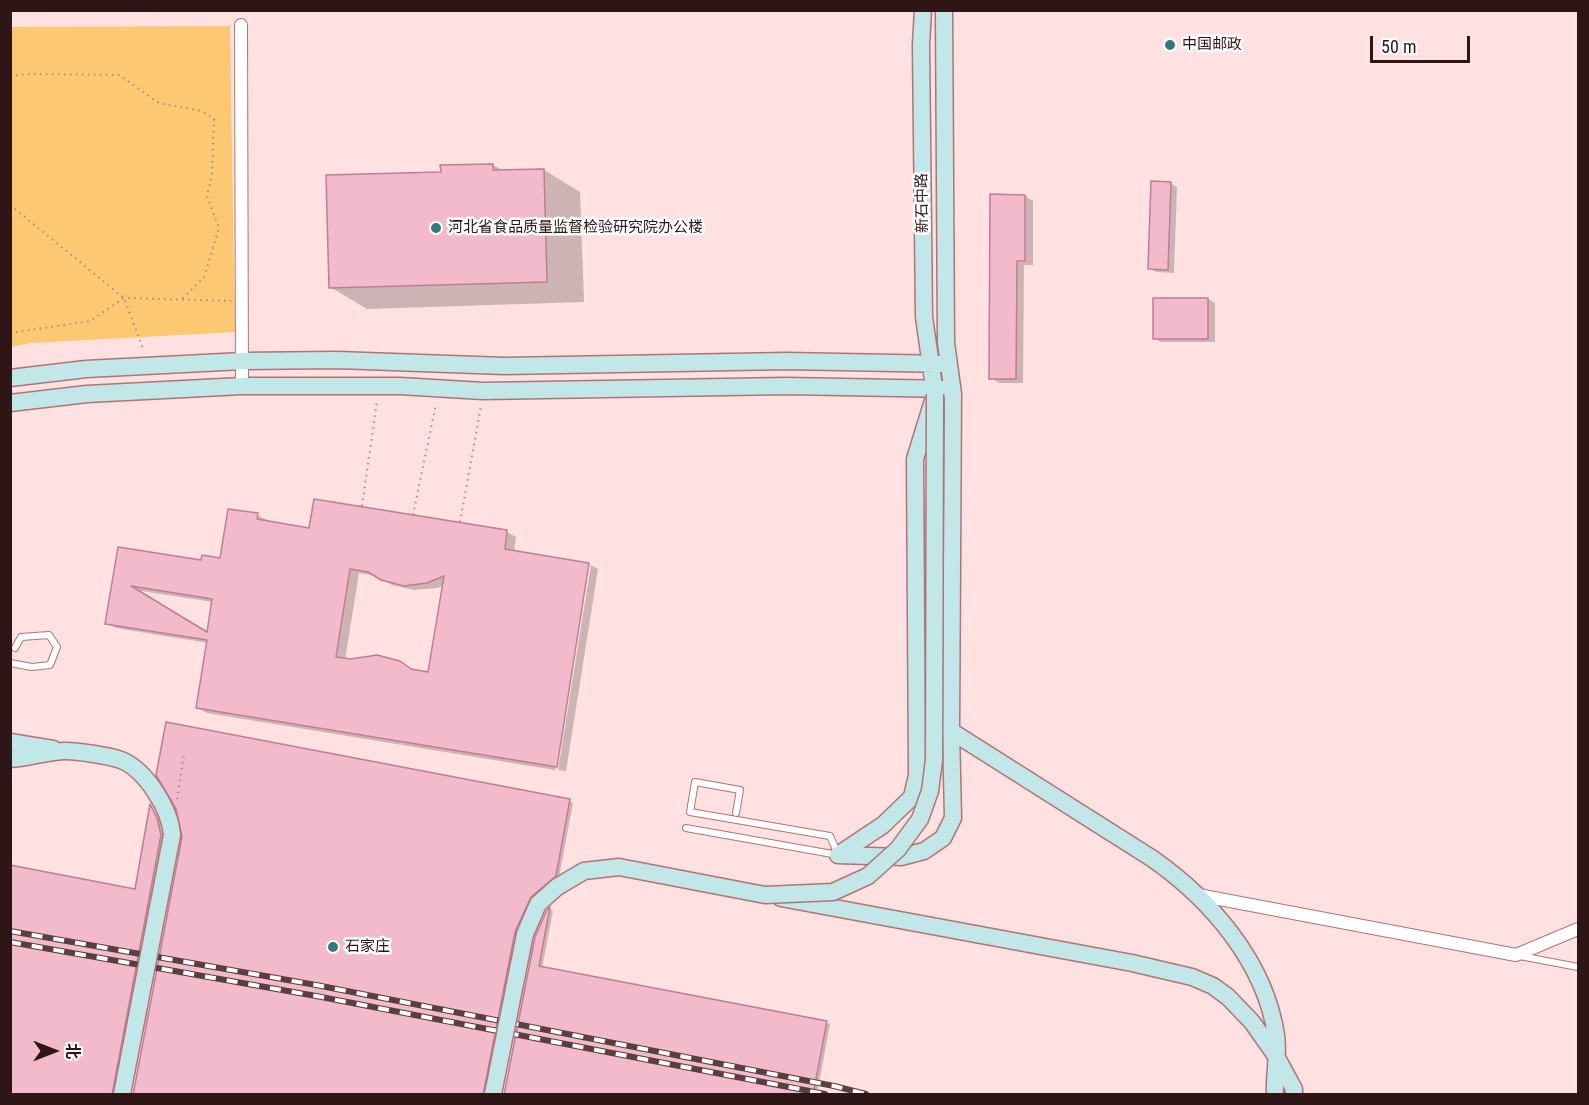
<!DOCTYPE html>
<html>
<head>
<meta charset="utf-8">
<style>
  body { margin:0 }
  #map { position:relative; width:1589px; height:1105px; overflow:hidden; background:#fee1e0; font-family:"Roboto Condensed","Noto Sans SC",sans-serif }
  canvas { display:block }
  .frame { position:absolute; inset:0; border:12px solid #2e1516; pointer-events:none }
  .north { position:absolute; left:24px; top:1021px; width:60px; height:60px; -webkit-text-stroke:4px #fff; paint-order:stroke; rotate:90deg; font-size:16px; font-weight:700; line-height:24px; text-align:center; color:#2e1516 }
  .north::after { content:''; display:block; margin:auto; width:21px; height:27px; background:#2e1516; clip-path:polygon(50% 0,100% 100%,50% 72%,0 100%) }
  .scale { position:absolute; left:1370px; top:36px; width:100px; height:27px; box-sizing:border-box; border:3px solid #2e1516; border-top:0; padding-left:8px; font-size:18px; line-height:21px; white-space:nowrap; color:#2e1516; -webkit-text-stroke:4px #fff; paint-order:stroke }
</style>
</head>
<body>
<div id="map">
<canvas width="1589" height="1105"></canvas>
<div class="frame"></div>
<div class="north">北</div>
<div class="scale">50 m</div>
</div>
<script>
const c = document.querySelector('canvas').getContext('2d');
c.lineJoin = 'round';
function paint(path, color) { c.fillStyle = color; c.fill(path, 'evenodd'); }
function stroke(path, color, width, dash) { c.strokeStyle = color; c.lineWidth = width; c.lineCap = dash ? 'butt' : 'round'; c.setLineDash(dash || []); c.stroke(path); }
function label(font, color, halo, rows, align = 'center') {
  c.font = font + ' "Roboto Condensed","Noto Sans SC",sans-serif'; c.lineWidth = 5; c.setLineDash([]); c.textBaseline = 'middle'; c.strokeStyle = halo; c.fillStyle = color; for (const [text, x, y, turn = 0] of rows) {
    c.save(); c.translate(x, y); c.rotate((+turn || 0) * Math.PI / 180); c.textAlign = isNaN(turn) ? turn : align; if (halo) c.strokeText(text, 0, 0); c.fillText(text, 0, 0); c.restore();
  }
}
paint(new Path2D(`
  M230 26 235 332 31 343 11 347V27Z`), '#fcc871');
paint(new Path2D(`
  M493 165 504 171 544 170 580 192 584 302 367 309 330 287Z
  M1170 183 1177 187 1174 273 1157 272 1150 269Z
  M1025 196 1033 201V265H1024L1023 383H999L991 378Z
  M1208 299 1215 303V342H1161L1155 338 1154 300Z
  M315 501 507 532 516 537 514 552 589 564 598 569 566 771 558 770 591 565H588L555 770 207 713 198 708 208 643 116 628 107 623 119 549 202 562 221 560 257 515 267 520 266 522 311 529ZM359 573 378 576 392 585 414 590 437 588 444 585 430 673 345 660ZM135 590 213 602 208 635Z
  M569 801 573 803 559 877 534 898 486 1094H134Z
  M152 807 160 821 164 838 115 1094H10L136 890Z
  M550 909 553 911 542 968 830 1024 817 1094H505L548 911Z`), '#0003');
const building = new Path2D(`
  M493 164V170L544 169 547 282 329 288 326 175 441 172 440 165Z
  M1151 181 1171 182 1168 270 1148 269Z
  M990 194 1025 195V261H1017L1016 379H989Z
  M1153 298H1208V339H1153Z
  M314 499 507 530 505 549 589 563 557 767 196 708 207 640 105 624 118 547 201 560 202 555 220 558 228 509 258 513 257 519 309 528ZM350 569 368 572 381 580 404 586 427 583 444 576 428 672 411 669 400 661 377 655 351 659 336 657ZM131 586 212 599 207 632Z
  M166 722 570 799 556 876 531 897 515 932 483 1095H133L182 837 176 809 156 775Z
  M150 804 157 818 161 835 112 1095H10V865L135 889Z
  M550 907 539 966 827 1021 813 1095H504L535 937 547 910Z`);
paint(building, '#f2bacb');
stroke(building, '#bc7e92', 1.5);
const lane = new Path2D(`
  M10 663 32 667 50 665 57 647 49 635 21 637 15 648
  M736 813 740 790 695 782 690 812 830 836 838 854
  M686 828 838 855
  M1520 956 1578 967`);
const street = new Path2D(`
  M241 25 242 386
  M1198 895 1516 955 1578 929`);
const secondary = new Path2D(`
  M10 378 86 369 243 361 337 360 505 366 787 361 949 364
  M10 403 87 394 242 386H400L483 391 787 386 952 389
  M943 726 1153 859C1211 900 1265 962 1276 1035 1279 1054 1274 1075 1275 1094
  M10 742 53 749
  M10 759C29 758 48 751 66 751 77 751 111 756 121 760 146 770 170 809 172 835
  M838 855 901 857 924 851 943 838 953 818 951 730 953 394 946 343 944 10
  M838 855 883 825 912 797 917 775 915 459 935 394 924 317 921 45 923 10
  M781 898 1132 963 1192 977 1213 986 1228 997 1252 1022 1276 1056 1294 1089V1094`);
stroke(lane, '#b37374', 8);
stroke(street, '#b37374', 14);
stroke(secondary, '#b37374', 19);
stroke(new Path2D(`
  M10 76 31 74 119 75 159 103 202 111 214 119 212 174 207 196 219 228 204 277 182 299
  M10 205 124 298 144 351
  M10 333 90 321 124 298 231 301
  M362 506 377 401
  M413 515 436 404
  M460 522 481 406
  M177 799 184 754`), '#a78c8c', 2, [1.5, 4.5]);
stroke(lane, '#fff', 6);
stroke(street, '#fff', 12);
stroke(secondary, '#c2e7e8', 16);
const rail = new Path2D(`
  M10 931 316 985 834 1086 866 1094
  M10 942 316 996 825 1094`);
stroke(rail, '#593f40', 6);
stroke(rail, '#fff', 4, [11]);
const secondaryBridge = new Path2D(`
  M122 1094 172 835
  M493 1094 525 934 538 904 557 887 584 871 619 867 765 895 833 892 868 876 898 849 920 819 930 791 934 760 935 394`);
stroke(secondaryBridge, '#b37374', 19, []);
stroke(secondaryBridge, '#c2e7e8', 16);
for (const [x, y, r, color] of [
  [1170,45,6,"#317b7e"],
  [436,228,6,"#317b7e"],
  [333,947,6,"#317b7e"]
]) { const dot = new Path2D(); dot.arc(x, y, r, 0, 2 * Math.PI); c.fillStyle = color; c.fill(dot); stroke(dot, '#fff', 2); }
label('15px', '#2e1516', '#fff', [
  ["中国邮政",1182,45],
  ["河北省食品质量监督检验研究院办公楼",448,228],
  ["石家庄",345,947]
], 'left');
label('15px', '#2e1516', '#fff', [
  ["新石中路",923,203,-91]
]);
</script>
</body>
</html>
